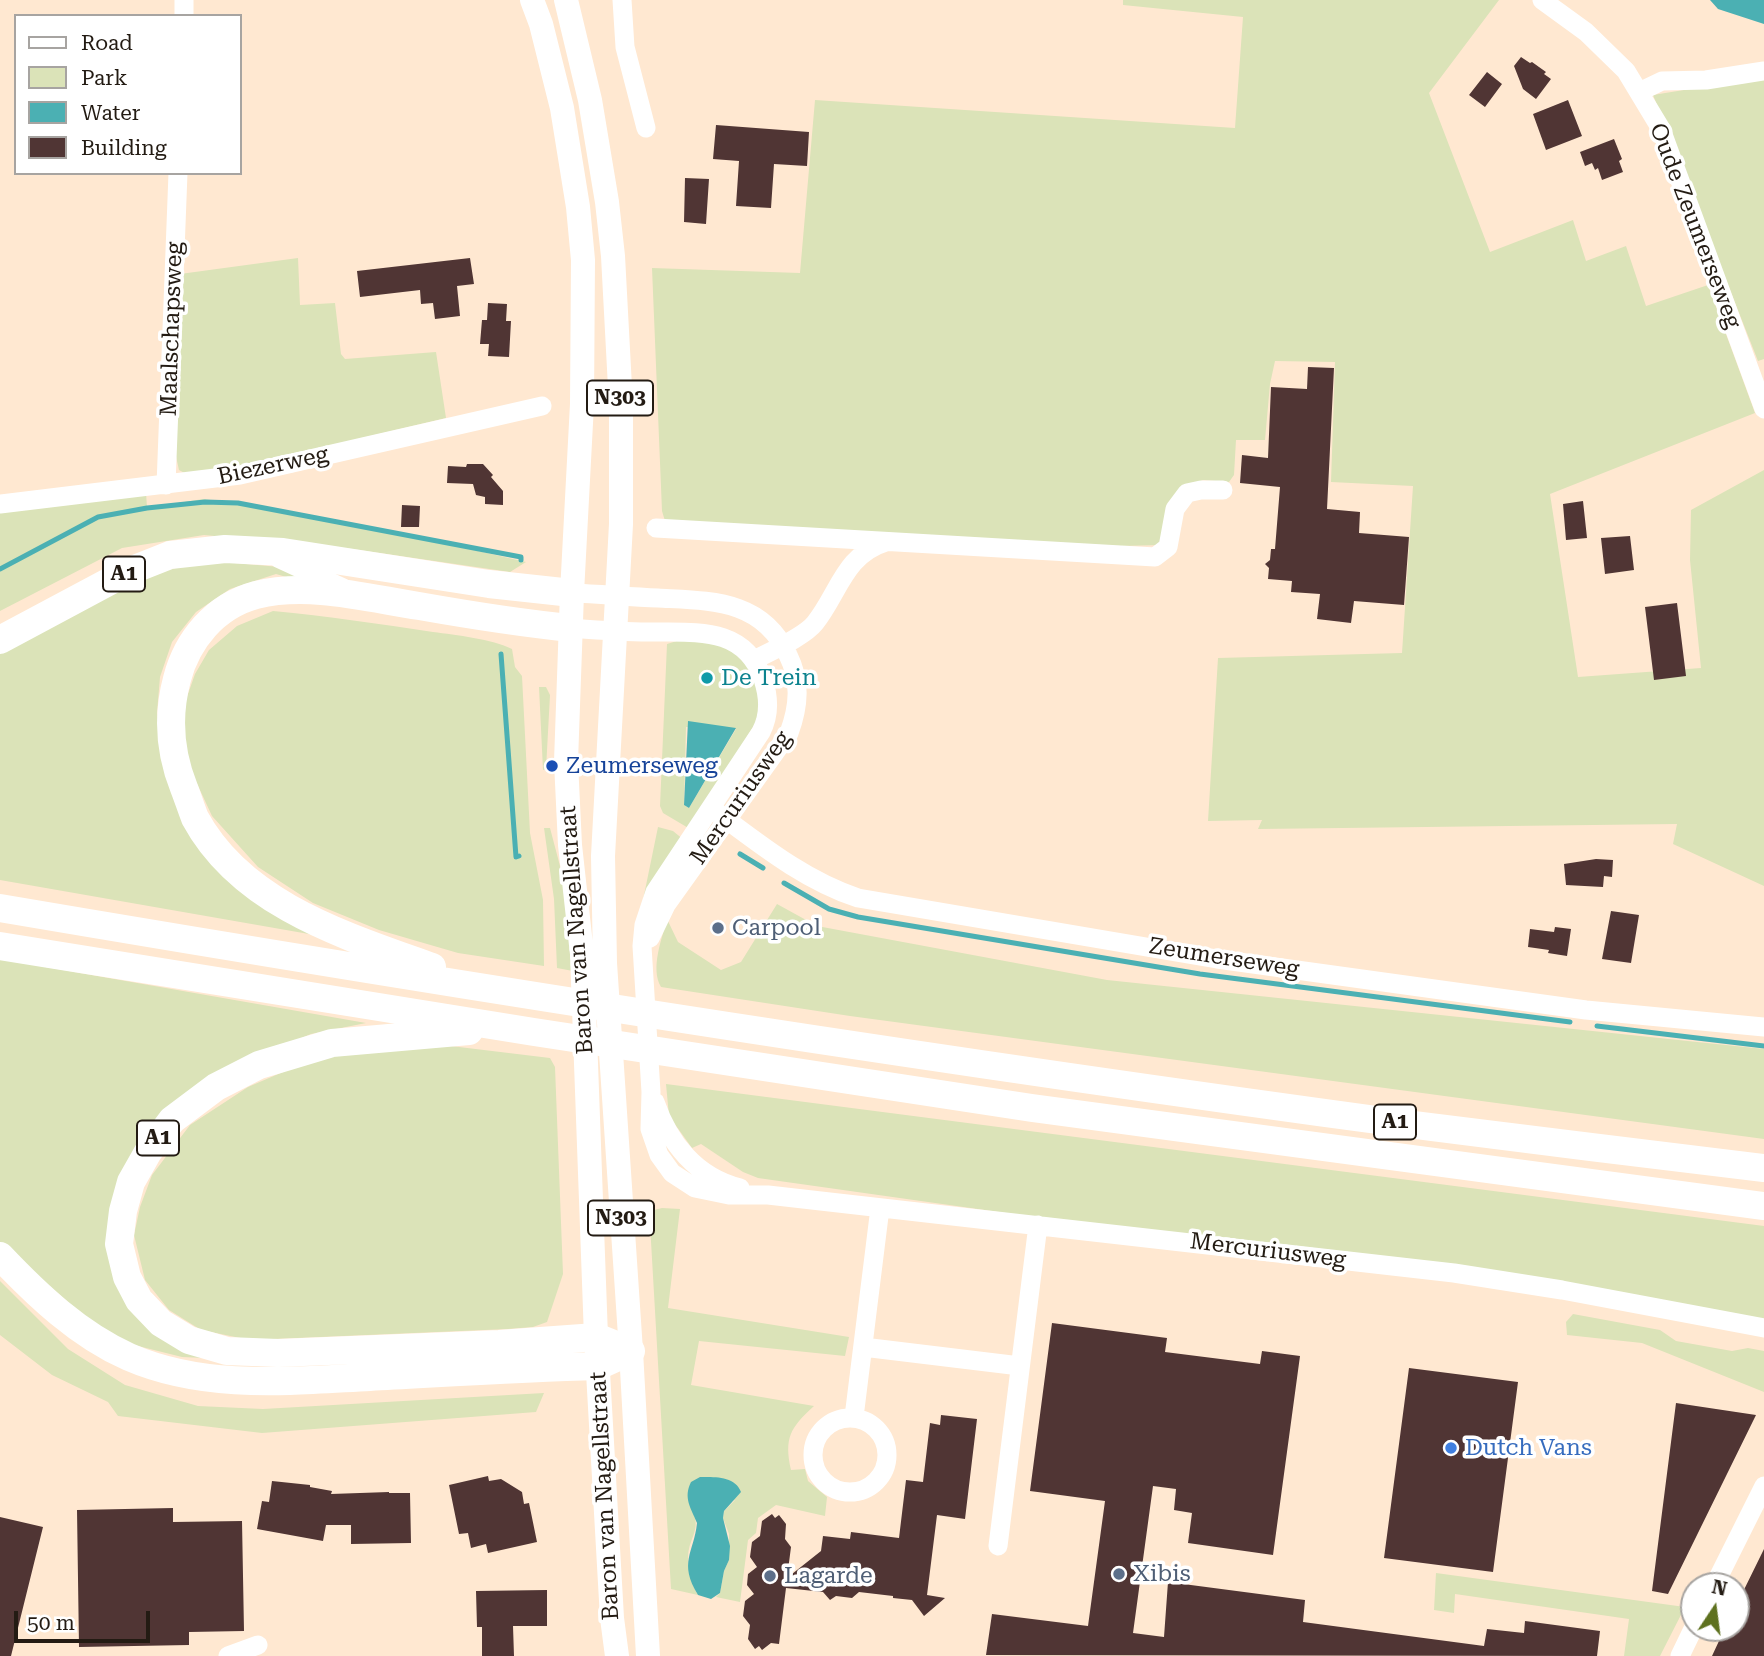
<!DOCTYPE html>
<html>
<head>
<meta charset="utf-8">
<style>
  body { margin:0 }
  #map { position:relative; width:1764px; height:1656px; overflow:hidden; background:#ffe8d1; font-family:"Roboto Serif",serif }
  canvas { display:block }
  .legend { position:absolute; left:14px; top:14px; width:228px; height:161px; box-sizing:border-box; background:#fff; border:2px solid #a7a4a1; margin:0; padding:9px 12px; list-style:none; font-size:21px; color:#231b13 }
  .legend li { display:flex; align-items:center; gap:14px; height:35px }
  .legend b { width:35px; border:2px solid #a7a4a1 }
  .north { position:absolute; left:1680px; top:1572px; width:70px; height:70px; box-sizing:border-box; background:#fff; border:2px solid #a7a4a1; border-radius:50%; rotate:13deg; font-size:19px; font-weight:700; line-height:28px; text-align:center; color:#231b13 }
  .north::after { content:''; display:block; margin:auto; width:24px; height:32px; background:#5e711f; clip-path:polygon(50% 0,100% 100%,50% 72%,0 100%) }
  .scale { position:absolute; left:14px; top:1611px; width:136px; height:32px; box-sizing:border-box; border:4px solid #231b13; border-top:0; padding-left:9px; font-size:21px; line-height:24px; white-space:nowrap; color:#231b13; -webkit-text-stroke:5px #fff; paint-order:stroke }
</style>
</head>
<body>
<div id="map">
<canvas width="1764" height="1656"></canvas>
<ul class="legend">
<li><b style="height:9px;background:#fff"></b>Road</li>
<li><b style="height:19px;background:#dbe3b8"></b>Park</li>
<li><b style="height:19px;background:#4bb0b3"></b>Water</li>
<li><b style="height:19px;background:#503534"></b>Building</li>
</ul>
<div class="north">N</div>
<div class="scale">50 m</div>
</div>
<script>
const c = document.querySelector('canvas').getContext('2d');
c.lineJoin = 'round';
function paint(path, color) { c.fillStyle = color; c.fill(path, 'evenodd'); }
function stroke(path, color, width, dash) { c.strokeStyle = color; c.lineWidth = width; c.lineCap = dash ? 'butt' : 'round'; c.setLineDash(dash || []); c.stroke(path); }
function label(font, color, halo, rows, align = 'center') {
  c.font = font + ' "Roboto Serif",serif'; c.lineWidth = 7; c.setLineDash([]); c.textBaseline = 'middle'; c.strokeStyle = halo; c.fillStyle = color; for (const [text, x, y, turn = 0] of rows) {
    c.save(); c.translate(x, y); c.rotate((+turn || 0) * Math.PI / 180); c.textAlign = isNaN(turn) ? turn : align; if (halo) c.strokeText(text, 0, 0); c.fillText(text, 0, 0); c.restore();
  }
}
paint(new Path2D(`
  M1123 0H1499L1429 93 1490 252 1573 220 1586 261 1626 246 1646 306 1708 285 1755 413 1550 494 1578 677 1701 668 1690 560 1691 510 1764 470V886L1673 844 1677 824 1258 829 1262 820 1208 821 1218 658 1402 653 1413 486 1331 482 1335 362 1275 361 1270 384 1265 440H1236L1234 475 1229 482 1203 480 1177 491 1161 545 1120 546 665 521 662 511 652 268 800 273 815 100 1235 128 1243 17 1123 5Z
  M1764 77V359L1758 361 1653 95Z
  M298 258 300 305 335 303 341 354 345 359 436 352 446 418 249 465 190 476 179 470 175 452 180 274Z
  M146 492 147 508 203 499 264 507 387 530 526 562 510 572 352 549 204 535 122 548 0 611V509Z
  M212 561 280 567 308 577 293 579 276 574 230 589 196 612 172 642 160 677 157 713 163 765 181 812 326 937 0 880V646L146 574Z
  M273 611C327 616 380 624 433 632 456 635 492 639 512 649L515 667 522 676 530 833 543 900 544 966 458 953 379 930 313 903 258 867 212 816 187 762 182 711 195 674 209 650 237 626Z
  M690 637 733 649 756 677 761 714 690 829 663 813 660 806 667 644ZM686 727 736 729 689 808 684 805Z
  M539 687H546L550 695 546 769 543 770Z
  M658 827 673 831 684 840 643 900Z
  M544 828H550L570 904 573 971 557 968 554 899Z
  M777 904 817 926 1107 980 1764 1049V1139L850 1016 661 987C650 968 662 939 667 919L678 942 721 970 741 962Z
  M0 959 366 1023 311 1034 228 1069 168 1109 110 1243 205 1358 182 1357 134 1345 98 1328 0 1243Z
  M426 1043 550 1058 555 1067 563 1274 547 1322 533 1327 508 1329 250 1340 201 1330 169 1310 145 1280 134 1235 140 1207 152 1175 190 1125 248 1087 318 1057Z
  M666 1084 1764 1226V1320L758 1178 743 1172 701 1144 692 1148 669 1116Z
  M662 1208 680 1209 668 1308 849 1337 845 1356 699 1341 691 1385 814 1406C790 1428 784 1438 791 1470L805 1469 808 1481 827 1497 825 1516 776 1505 758 1518 756 1533 748 1540 740 1602 716 1597 720 1593 724 1571 729 1560V1534L723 1518 724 1511 735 1500 694 1515C699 1528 692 1536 689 1549 686 1561 691 1584 698 1595L671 1589 650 1224V1215L654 1210Z
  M0 1281 68 1349 125 1385 198 1406 263 1409 544 1393 536 1412 262 1433 118 1416 108 1402 52 1375 0 1335Z
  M1573 1314 1660 1330 1676 1341 1732 1351 1748 1348 1764 1351V1392L1642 1343 1567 1335 1566 1322Z
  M1436 1573 1685 1607 1660 1656H1624L1629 1619 1455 1594 1454 1613 1434 1610Z`), '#dbe3b8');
paint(new Path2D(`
  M1710 0H1764V24L1718 9Z
  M688 721 736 728 689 808 684 805Z
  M700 1477C715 1477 735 1476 741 1492L724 1511 723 1518 730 1546 729 1560 724 1571 720 1593 711 1599 698 1595C678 1562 694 1553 697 1523 691 1508 683 1498 691 1482Z`), '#4bb0b3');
stroke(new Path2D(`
  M0 569 98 517 147 508 205 502 238 503 521 557V560
  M501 654 516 857 519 856
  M740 854 763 868
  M784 883 829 909 858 917 1200 974 1570 1022
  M1597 1026 1764 1046`), '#4bb0b3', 5);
paint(new Path2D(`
  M1521 57 1530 63 1532 62 1546 72 1544 74 1551 79 1536 99 1523 89 1514 66Z
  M1487 72 1502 84 1485 107 1469 95Z
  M1568 100 1582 136 1546 150 1533 114Z
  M716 125 809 132 807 166 774 164 771 208 736 206 739 161 713 159Z
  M1614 139 1622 159 1619 161 1623 172 1602 180 1598 168 1595 170 1592 163 1585 166 1580 152Z
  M685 178 709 179 706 224 684 222Z
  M470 258 474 284 457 286 460 316 435 319 433 303 421 304 420 290 360 297 357 271Z
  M488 303 507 304 506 321H511L509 357 488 356 489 344H480L482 320H487Z
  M1308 367 1334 368 1327 509 1360 512 1359 533 1409 537 1404 605 1354 601 1351 623 1317 619 1320 594 1291 592 1292 581 1268 579 1269 568 1265 564 1270 560 1271 549H1275L1280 487 1240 483 1242 455 1268 458 1271 387 1307 389Z
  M467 464H483L493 475 491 477 503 491V505L485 504V497L476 495 473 484 447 483 448 466 466 467Z
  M1583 501 1587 538 1566 540 1563 504Z
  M402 505 420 506 419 527H401Z
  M1630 536 1634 570 1605 574 1601 538Z
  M1677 603 1686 676 1654 680 1645 607Z
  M1596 859 1613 860 1612 877 1604 876 1603 887 1566 885 1564 864Z
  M1611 911 1639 915 1631 963 1602 959Z
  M1555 927 1571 929 1567 956 1548 953 1549 950 1528 947 1530 929 1554 932Z
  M1052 1323 1167 1338 1165 1352 1260 1364 1262 1351 1300 1356 1273 1555 1188 1543 1192 1513 1174 1510 1176 1489 1153 1486 1133 1633 1164 1637 1168 1582 1305 1600 1303 1622 1484 1646 1487 1629 1524 1633 1525 1621 1600 1631 1597 1656 986 1655 992 1614 1088 1626 1105 1501 1030 1491Z
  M1409 1368 1518 1382 1493 1572 1384 1558Z
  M1676 1403 1756 1415 1668 1594 1652 1591Z
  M941 1415 977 1419 965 1519 937 1515 927 1595 945 1598 924 1616 912 1600 893 1598V1596L859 1592 852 1598 836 1596 830 1600 823 1592 786 1588 779 1644 771 1643 762 1650 759 1646 755 1649 748 1639 750 1625 743 1616 745 1601 754 1594 747 1585 748 1574 757 1567 750 1557 752 1542 760 1536 762 1521 772 1514 775 1518 779 1515 786 1524 785 1539 791 1547 787 1578 821 1551 823 1536 850 1539 851 1532 899 1538 906 1480 923 1482 930 1423 940 1425Z
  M488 1476 489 1481 501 1479 522 1492 524 1504 529 1503 537 1542 488 1553 486 1544 471 1548 468 1533 459 1534 449 1485Z
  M272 1481 310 1485V1487L332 1491 331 1494 389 1492V1493H410L411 1543 351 1544V1525H326L323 1541 257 1529 262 1501 269 1502Z
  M173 1508V1522L242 1521 244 1631 189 1632V1645L79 1647 77 1510Z
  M0 1517 43 1527 11 1656H0Z
  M1764 1549V1656H1712L1725 1628H1736V1606Z
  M547 1590V1626H513L514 1656H482V1627H477L476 1591Z`), '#503534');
stroke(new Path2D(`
  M622 0 625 47 646 128
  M1542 0 1586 32 1626 71 1661 129 1764 409
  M184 16V0
  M1639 92 1662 81 1706 80 1764 71
  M166 485 178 173
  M0 504 240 475 542 406
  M656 528 1155 557 1168 547 1175 509 1187 493 1201 490H1223
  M278 558 343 588
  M572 593C601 594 629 597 658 598 711 601 762 599 788 655 801 681 799 706 789 733L666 905 650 938
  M571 628C597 630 622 632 648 632 694 633 744 625 763 679 769 697 770 715 761 732L655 892 644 925 642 946 651 1092 650 1129 659 1155 672 1173 695 1188 729 1195H768L1454 1273 1562 1290 1764 1328
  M754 660C771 651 804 637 815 623 839 593 844 555 886 542
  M711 808C757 842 803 880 858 898L1217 959 1586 1010 1764 1027
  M655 1102C669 1143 696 1177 740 1188
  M863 1347 1020 1366
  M854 1417 880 1208
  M813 1455a37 37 0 1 1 74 0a37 37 0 1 1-74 0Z
  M998 1546 1038 1225
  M1714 1586 1764 1486
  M228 1656 258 1645
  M1680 1656 1694 1627`), '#fff', 19);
stroke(new Path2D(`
  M532 0 541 24 562 108 578 207 583 260 582 404 572 593 566 762 570 845 582 954 596 1337 612 1618 617 1656
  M566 0 590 100 607 202 613 256 621 406V524L603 856 605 963 631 1351 648 1656`), '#fff', 24);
stroke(new Path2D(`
  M0 640 127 572 170 555 225 549 283 552 489 584 572 593
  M0 908C465 987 932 1060 1399 1123 1521 1139 1642 1153 1764 1168
  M0 946 534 1032 1032 1108 1764 1206
  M432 967C346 936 242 905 195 818 191 808 188 798 184 788 170 753 167 716 177 679 187 640 215 606 256 595 309 582 367 598 419 606 470 615 520 623 571 628
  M469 1031 332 1043 259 1065 216 1087 172 1120 148 1152 131 1182 123 1211 119 1244 127 1277 139 1300 161 1323 189 1340 227 1351 278 1353 499 1344 596 1337 631 1351
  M0 1256C37 1295 79 1335 129 1357 205 1390 289 1381 370 1377 446 1373 522 1368 598 1366L631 1351`), '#fff', 28);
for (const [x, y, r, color] of [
  [707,678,7,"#0f9aa8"],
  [552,766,7,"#1a4fb4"],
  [718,928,7,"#5c6f8a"],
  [1451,1448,7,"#3f7fe0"],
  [1119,1574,7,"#5c6f8a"],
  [770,1576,7,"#5c6f8a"]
]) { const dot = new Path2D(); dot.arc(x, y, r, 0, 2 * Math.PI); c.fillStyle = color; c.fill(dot); stroke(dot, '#fff', 2.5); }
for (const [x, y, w] of [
  [620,398,66],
  [124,574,42],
  [1395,1122,42],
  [158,1138,42],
  [621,1218,66]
]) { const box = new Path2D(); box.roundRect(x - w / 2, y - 17.5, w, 35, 5); c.fillStyle = '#fff'; c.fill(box); stroke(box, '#231b13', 2); }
label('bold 21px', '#231b13', null, [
  ["N303",620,398],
  ["A1",124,574],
  ["A1",1395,1122],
  ["A1",158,1138],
  ["N303",621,1218]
]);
label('23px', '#231b13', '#fff', [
  ["Oude Zeumerseweg",1695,226,69],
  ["Maalschapsweg",172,329,-88],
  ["Biezerweg",273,466,-12],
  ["Mercuriusweg",741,798,-55],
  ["Baron van Nagellstraat",577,930,-94],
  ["Zeumerseweg",1224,958,9],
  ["Mercuriusweg",1268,1251,7],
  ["Baron van Nagellstraat",605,1496,-93]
]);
label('23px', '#0d838f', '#fff', [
  ["De Trein",721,678]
], 'left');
label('23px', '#164399', '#fff', [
  ["Zeumerseweg",566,766]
], 'left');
label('23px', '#4e5e75', '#fff', [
  ["Carpool",732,928],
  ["Xibis",1133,1574],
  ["Lagarde",784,1576]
], 'left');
label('23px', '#366cbe', '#fff', [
  ["Dutch Vans",1465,1448]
], 'left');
</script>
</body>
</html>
